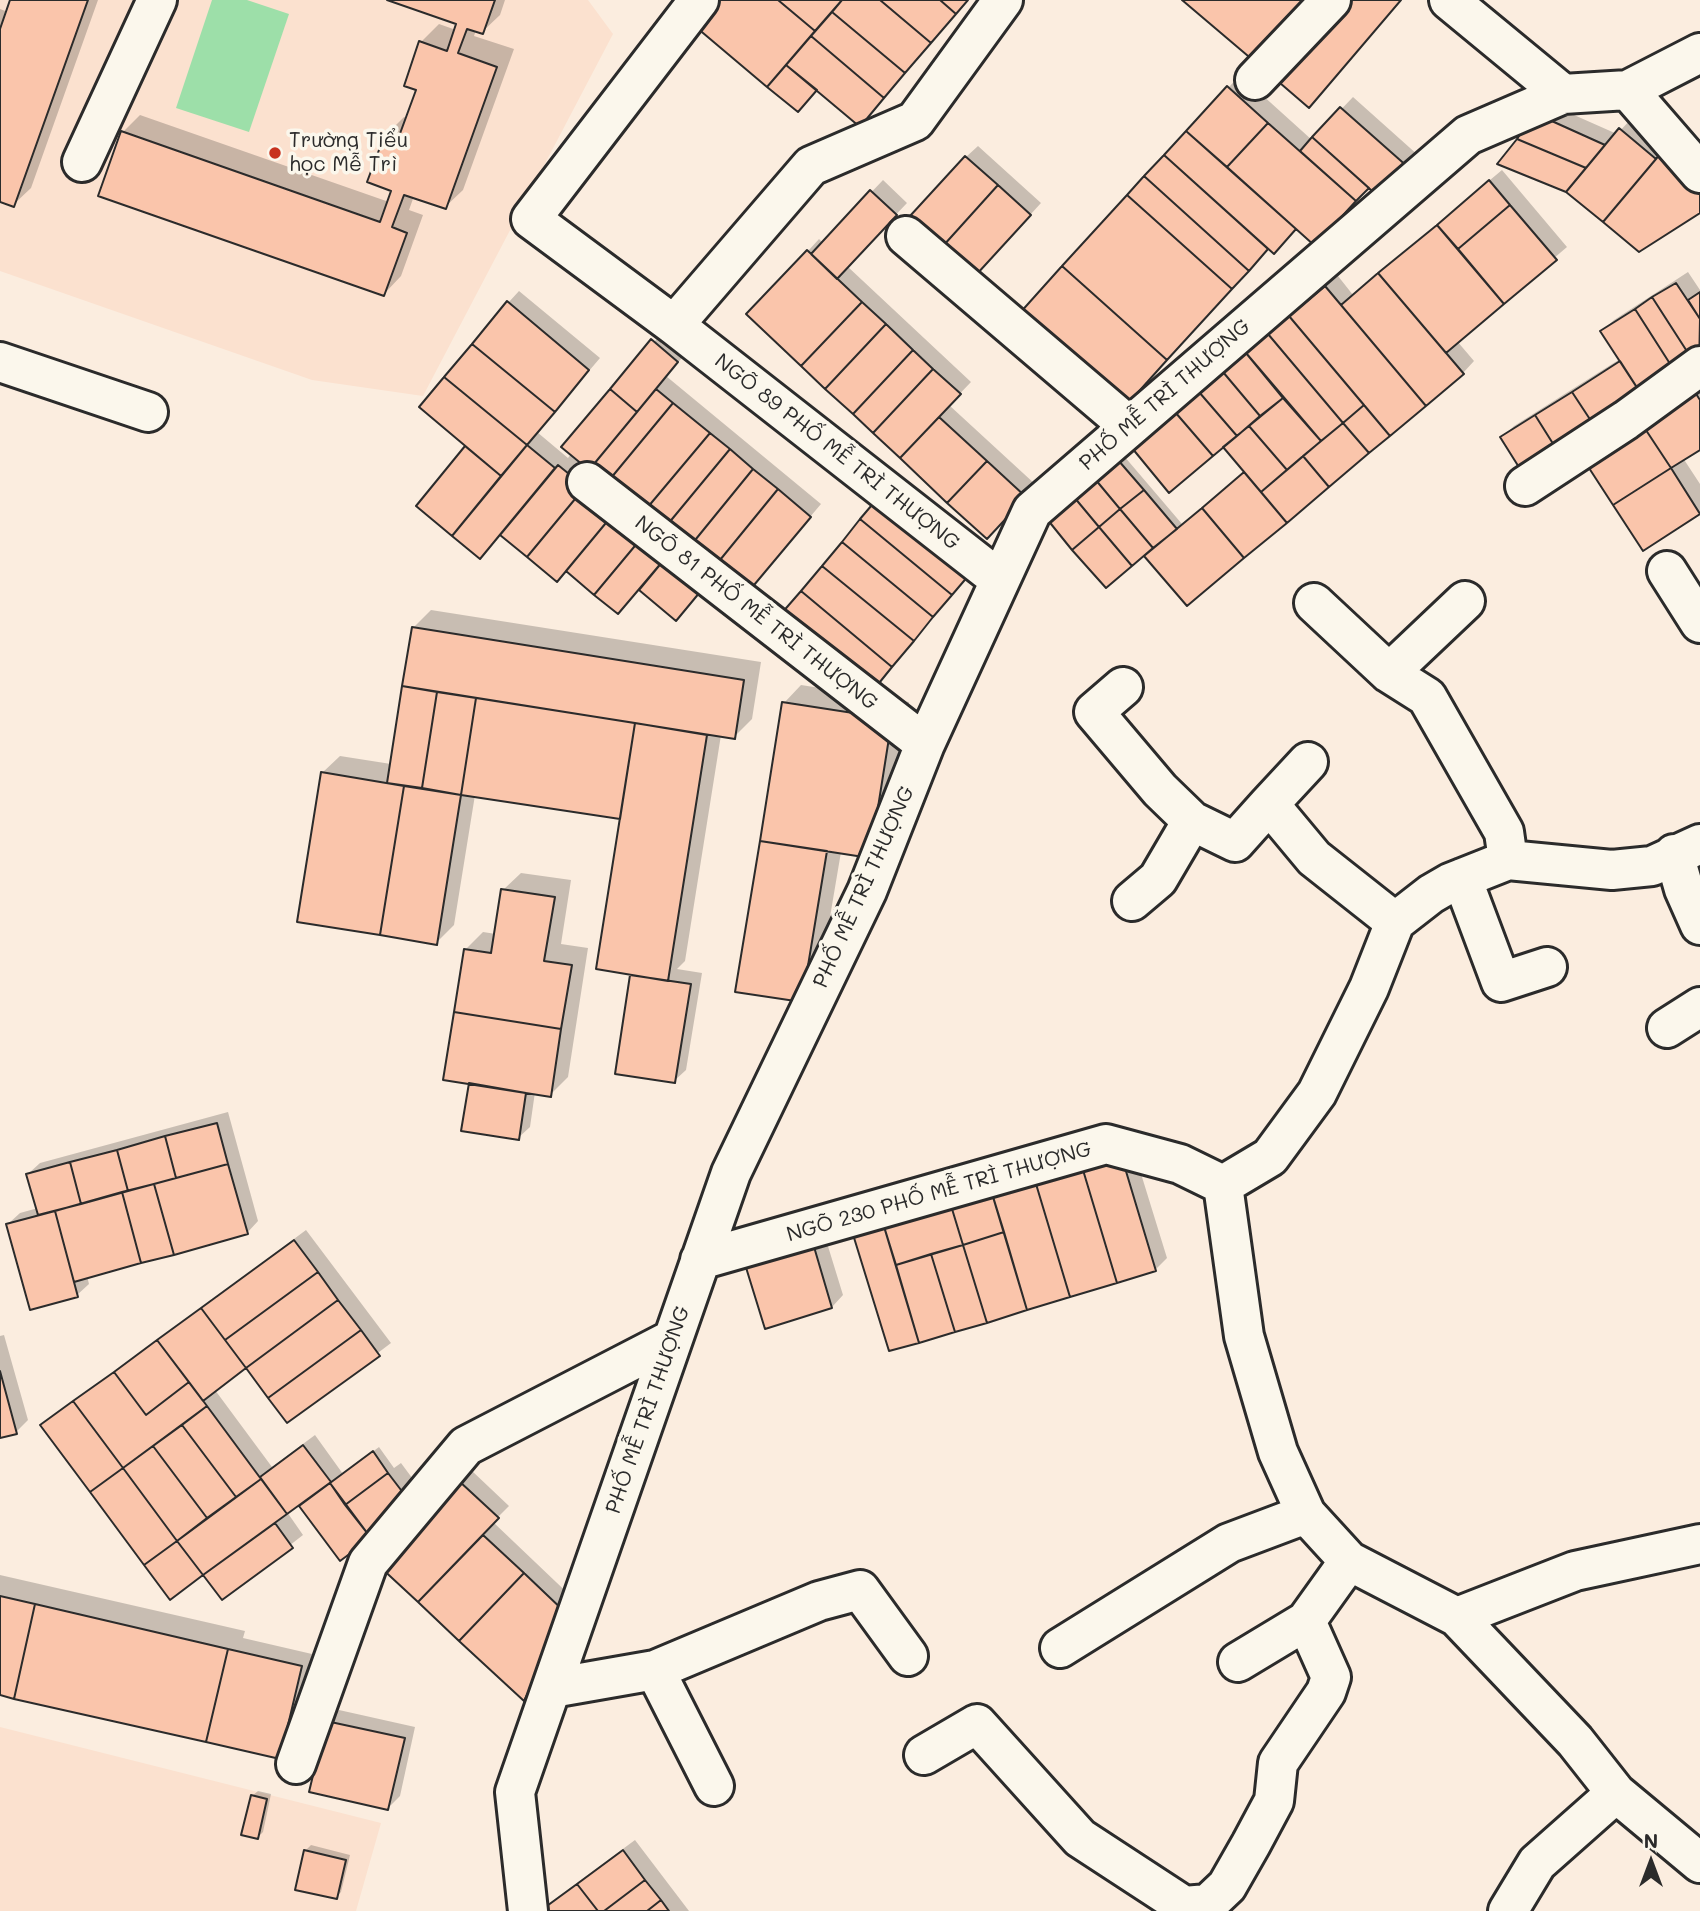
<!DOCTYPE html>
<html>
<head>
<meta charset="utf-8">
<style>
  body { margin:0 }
  #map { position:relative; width:1700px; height:1911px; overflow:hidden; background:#fbeddf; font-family:Mali,sans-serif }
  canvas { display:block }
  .north { position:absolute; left:1616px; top:1827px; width:70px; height:70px; -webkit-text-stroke:5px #fbf7ec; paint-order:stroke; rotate:0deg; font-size:19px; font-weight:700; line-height:28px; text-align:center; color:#2b2b2b }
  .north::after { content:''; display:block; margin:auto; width:24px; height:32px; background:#2b2b2b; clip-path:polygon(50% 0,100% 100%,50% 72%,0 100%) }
</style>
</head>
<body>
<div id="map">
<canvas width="1700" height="1911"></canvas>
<div class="north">N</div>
</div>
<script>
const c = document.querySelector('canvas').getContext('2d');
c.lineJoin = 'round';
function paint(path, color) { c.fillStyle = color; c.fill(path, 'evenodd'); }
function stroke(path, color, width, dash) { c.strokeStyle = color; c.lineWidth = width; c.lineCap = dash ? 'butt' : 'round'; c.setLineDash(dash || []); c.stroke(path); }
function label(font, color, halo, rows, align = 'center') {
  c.font = font + ' Mali,sans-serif'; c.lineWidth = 7; c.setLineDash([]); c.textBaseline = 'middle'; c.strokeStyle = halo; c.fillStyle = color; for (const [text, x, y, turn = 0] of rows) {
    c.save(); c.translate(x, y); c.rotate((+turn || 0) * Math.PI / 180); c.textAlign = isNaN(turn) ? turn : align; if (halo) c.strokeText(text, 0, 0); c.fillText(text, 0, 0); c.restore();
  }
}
paint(new Path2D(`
  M0 0H588L613 34 423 396 312 380 0 271Z
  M0 1727 381 1823 356 1911H0Z`), '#fbe1cf');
paint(new Path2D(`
  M212 0H247L289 14 249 132 176 108Z`), '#9ddfa9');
paint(new Path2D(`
  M12 0H98L31 188 13 205 0 201V9L8 12Z
  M392 0H505L500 15 482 32 476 30 474 36 514 49 463 190 445 207 414 196 409 210 423 215 401 276 384 294 123 132 140 115 389 202 393 190 386 135 404 117 407 118 418 89 421 42 439 24 456 30 458 23Z
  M1341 0H1402L1309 105Z
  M1240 75 1312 140 1353 97 1419 156 1369 186 1326 232 1297 227 1285 240 1269 247 1141 388 1022 314Z
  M1547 103 1617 134 1632 118 1700 211 1567 190 1500 163Z
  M978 146 1041 203 988 261 966 157Z
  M1502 170 1567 247 1457 341 1474 361 1463 373 1187 604 1150 549 1050 519 1124 456 1182 524 1246 471 1188 402 1338 276 1353 295Z
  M883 180 907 203 847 266 971 382 949 405 1036 485 998 525 808 251 819 239 823 243Z
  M1688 272 1700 290V448L1683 458 1700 484V512L1643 549 1577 446 1502 438 1514 426 1620 359 1602 331 1614 320Z
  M519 291 600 358 537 432 568 458 664 329 689 350 666 376 821 504 744 595 717 573 676 619 640 589 618 612 567 570 557 580 501 534 480 557 418 506 468 446 508 303Z
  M979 563 867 695 909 702 887 839 841 852 819 982 802 1000 784 703 801 685 865 695Z
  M431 610 761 662 752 719 734 737 721 735 685 961 677 969 702 973 686 1070 674 1081 617 1072 632 973 622 818 475 795 454 925 436 943 322 773 340 756 391 764 413 628Z
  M521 873 571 880 561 944 588 948 568 1077 550 1095 535 1092 530 1127 518 1138 471 1082 466 949 483 932 496 934 503 890Z
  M228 1112 258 1221 247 1233 87 1276 89 1284 77 1295 8 1224 20 1213 38 1208 28 1174 40 1163Z
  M1130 1138 1167 1258 1155 1270 890 1349 853 1229Z
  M306 1230 391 1343 288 1421 247 1366 215 1390 272 1467 315 1435 343 1474 379 1447 394 1468 401 1463 424 1494 341 1558 299 1503 287 1512 303 1535 222 1598 203 1573 43 1426Z
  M823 1230 843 1295 832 1307 766 1326Z
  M4 1335 28 1420 16 1432 0 1436V1336Z
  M471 1470 509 1506 493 1522 577 1602 535 1687 524 1698 381 1565Z
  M0 1575 245 1631 243 1638 312 1654 292 1746 0 1694Z
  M339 1710 415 1727 400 1796 388 1808 327 1722Z
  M258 1791 271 1794 263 1832 258 1837 252 1796Z
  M635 1840 689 1911H541L547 1905Z
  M311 1845 350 1855 341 1892 336 1897 305 1851Z`), '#0003');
const building = new Path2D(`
  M10 0H88L14 207 0 202V29Z
  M387 0H495L483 34 467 29 458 53 497 67 446 209 404 195 392 227 407 233 384 296 98 196 121 131 380 222 391 191 367 182 385 134 398 139 416 90 404 86 419 41 447 51 456 24Z
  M709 0H778L815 31 767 87 690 22Z
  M778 0H842L815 31Z
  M842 0H880L931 43 905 73 832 12Z
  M880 0H940L956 14 931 43Z
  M940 0H968L956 14Z
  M1182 0H1319L1261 67Z
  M1339 0H1401L1309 108 1273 77Z
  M832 12 905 73 884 98 811 36Z
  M811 36 884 98 860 127 786 65Z
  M786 65 817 90 798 112 767 87Z
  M1227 86 1268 123 1227 167 1186 131Z
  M1340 107 1409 168 1381 199 1312 137Z
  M1534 113 1605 145 1586 168 1517 139Z
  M1268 123 1356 201 1315 246 1227 167Z
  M1619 128 1656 159 1603 222 1566 192Z
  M1186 131 1296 229 1274 254 1164 155Z
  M1312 137 1369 188 1356 201 1300 151Z
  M1517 139 1586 168 1566 192 1497 164Z
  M1661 153 1700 190V213L1639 252 1603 222Z
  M1164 155 1268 249 1249 271 1144 176Z
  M965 156 998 185 943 246 910 216Z
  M1144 176 1249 271 1232 289 1127 195Z
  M1489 180 1510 205 1458 249 1437 225Z
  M998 185 1031 215 976 275 943 246Z
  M870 190 897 215 837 279 811 254Z
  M1127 195 1232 289 1167 360 1062 266Z
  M1510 205 1557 260 1504 304 1458 249Z
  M1437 225 1504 304 1446 353 1378 273Z
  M807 250 862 302 801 366 746 314Z
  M1062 266 1167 360 1124 408 1019 314Z
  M1378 273 1464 374 1426 406 1341 305Z
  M1676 283 1700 319 1699 370 1652 297Z
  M1325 286 1426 406 1390 436 1289 316Z
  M1700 292V319L1688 300Z
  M1652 297 1699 370 1681 381 1635 309Z
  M507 301 589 370 555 412 472 344Z
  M862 302 886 324 825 389 801 366Z
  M1635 309 1681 381 1647 403 1600 331Z
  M1289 316 1364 405 1343 423 1268 334Z
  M886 324 913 350 853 414 825 389Z
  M1268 334 1343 423 1321 441 1246 353Z
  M651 339 678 362 637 412 610 389Z
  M472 344 555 412 527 445 444 377Z
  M913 350 933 369 873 433 853 414Z
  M1246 353 1283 398 1260 416 1223 372Z
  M1620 361 1647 403 1599 433 1572 392Z
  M933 369 961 394 900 458 873 433Z
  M1223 372 1260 416 1237 436 1199 392Z
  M444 377 527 445 501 476 419 407Z
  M1686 378 1700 400V450L1671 468 1634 412Z
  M610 389 637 412 589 470 561 447Z
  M656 389 673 403 606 484 589 470Z
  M1199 392 1237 436 1213 456 1175 412Z
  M1572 392 1599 433 1562 458 1535 415Z
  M1283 398 1321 441 1287 470 1249 426Z
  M673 403 710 433 642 514 606 484Z
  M1364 405 1390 436 1369 453 1343 423Z
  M1175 412 1213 456 1169 493 1132 448Z
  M1634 412 1671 468 1613 505 1576 448Z
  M1535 415 1562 458 1527 480 1500 437Z
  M939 417 987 461 947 503 900 458Z
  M1343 423 1369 453 1329 487 1303 456Z
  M1249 426 1287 470 1261 492 1223 447Z
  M710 433 730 449 663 530 642 514Z
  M527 445 555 468 480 559 452 536Z
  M465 446 501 476 452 536 416 506Z
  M730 449 753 469 687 550 663 530Z
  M1303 456 1329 487 1287 523 1261 492Z
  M1118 460 1144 490 1120 509 1095 479Z
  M987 461 1026 497 987 539 947 503Z
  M558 465 585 487 527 557 500 535Z
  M1671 468 1700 514 1643 551 1613 505Z
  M753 469 778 489 711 571 687 550Z
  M1244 472 1287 523 1244 558 1202 508Z
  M1095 479 1120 509 1099 527 1074 497Z
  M585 487 615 512 557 582 527 557Z
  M778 489 811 517 744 597 711 571Z
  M1144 490 1177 529 1153 548 1120 509Z
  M1074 497 1099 527 1072 550 1047 519Z
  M877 499 969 575 952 595 860 519Z
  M1202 508 1244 558 1187 606 1144 556Z
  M1120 509 1153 548 1132 566 1099 527Z
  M615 512 644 535 594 595 566 571Z
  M860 519 952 595 933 617 842 542Z
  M1099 527 1132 566 1106 588 1072 550Z
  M644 535 668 555 618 614 594 595Z
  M842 542 933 617 914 641 822 566Z
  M668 555 705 586 676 621 639 590Z
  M822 566 914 641 892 667 801 591Z
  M801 591 892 667 867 698 774 622Z
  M412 627 744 680 735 739 402 686Z
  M402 686 437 692 422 788 387 783Z
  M437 692 476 698 461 795 422 788Z
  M476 698 635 723 620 819 461 795Z
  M782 702 892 719 870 858 760 841Z
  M635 723 707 735 668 981 596 969Z
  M321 772 404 786 380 935 297 922Z
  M404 786 461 795 437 945 380 935Z
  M760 841 827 851 802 1002 735 992Z
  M501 889 555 897 544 961 572 965 561 1029 454 1012 464 949 491 953Z
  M630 975 691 984 675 1083 615 1074Z
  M454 1012 561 1029 551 1097 443 1080Z
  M469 1083 526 1093 519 1140 461 1131Z
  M217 1123 228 1164 176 1178 165 1136Z
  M165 1136 176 1178 128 1191 117 1150Z
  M1119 1148 1156 1271 1117 1283 1080 1160Z
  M117 1150 128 1191 81 1204 70 1162Z
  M1080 1160 1117 1283 1070 1297 1033 1174Z
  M70 1162 81 1204 38 1215 26 1174Z
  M228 1164 248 1234 174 1255 154 1184Z
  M1033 1174 1070 1297 1027 1310 990 1187Z
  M154 1184 174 1255 141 1263 122 1192Z
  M990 1187 1004 1232 963 1245 949 1199Z
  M122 1192 141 1263 74 1282 55 1211Z
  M949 1199 963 1245 896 1265 882 1220Z
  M55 1211 78 1297 30 1310 6 1224Z
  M882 1220 919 1343 889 1351 851 1228Z
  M1004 1232 1027 1310 987 1323 963 1245Z
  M294 1240 318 1272 225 1340 201 1308Z
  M812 1240 832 1308 765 1329 744 1261Z
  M963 1245 987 1323 955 1332 931 1254Z
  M931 1254 955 1332 919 1343 896 1265Z
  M318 1272 338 1300 246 1368 225 1340Z
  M338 1300 361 1330 268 1398 246 1368Z
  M201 1308 246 1368 203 1401 157 1340Z
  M361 1330 380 1356 287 1423 268 1398Z
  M157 1340 189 1382 146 1415 114 1372Z
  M0 1371 17 1434 0 1438Z
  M114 1372 146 1415 189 1382 207 1406 123 1468 73 1401Z
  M73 1401 123 1468 90 1492 40 1425Z
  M207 1406 261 1479 236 1497 182 1425Z
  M182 1425 236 1497 207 1518 153 1446Z
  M303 1445 331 1482 287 1514 260 1477Z
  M153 1446 207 1518 177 1541 123 1468Z
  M373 1451 388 1473 345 1505 330 1483Z
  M123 1468 177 1541 144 1565 90 1492Z
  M388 1473 414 1507 371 1538 345 1505Z
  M261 1479 287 1514 203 1575 177 1541Z
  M459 1481 499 1518 418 1602 378 1565Z
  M330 1483 371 1538 340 1561 299 1506Z
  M275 1523 293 1548 222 1600 203 1575Z
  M483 1535 524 1573 459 1641 418 1602Z
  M177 1541 203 1575 170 1600 144 1565Z
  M524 1573 567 1614 524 1701 459 1641Z
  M0 1596 35 1604 14 1699 0 1695Z
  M35 1604 228 1649 206 1742 14 1699Z
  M228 1649 302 1666 280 1759 206 1742Z
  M326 1721 405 1738 388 1810 309 1792Z
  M251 1795 267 1799 258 1839 241 1835Z
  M304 1850 346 1860 337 1899 295 1890Z
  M623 1850 645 1880 604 1911H598L577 1884Z
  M645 1880 661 1900 647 1911H604Z
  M577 1884 598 1911H540Z
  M661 1900 669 1911H647Z`);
paint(building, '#fac5ab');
stroke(building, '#2b2b2b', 2);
const minor = new Path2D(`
  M699 0 531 219 674 325 1000 580
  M1449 0 1563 94 1628 90 1700 53
  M1255 80 1331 0
  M1628 90 1700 173
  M82 162 157 0
  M906 236 1129 426
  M674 325 811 166 915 121 1003 0
  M0 362 148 412
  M587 482 925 744
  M1525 486 1626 420 1700 366
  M1667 571 1700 623
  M1314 603 1389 673 1427 697 1504 832 1508 860
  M1389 673 1465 601
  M1123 687 1094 712 1160 790 1192 821 1235 842 1269 804 1314 858 1395 922
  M1269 804 1308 762
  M1674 854 1684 889 1700 925
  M1462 878 1501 982 1547 967
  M1132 901 1158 879 1192 821
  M1667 1028 1700 1007
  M1223 1185 1244 1336 1278 1452 1306 1514 1349 1561 1457 1617 1575 1741 1616 1793 1700 1863
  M1223 1185 1270 1157 1317 1093 1369 988 1395 922 1431 894 1450 883 1508 860 1612 870 1652 866 1700 844
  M700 1260 1106 1144 1180 1164 1223 1185
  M1457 1617 1575 1571 1700 1544
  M1060 1648 1229 1543 1306 1514
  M1238 1662 1306 1621
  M655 1670 714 1786
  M552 1688 655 1670 819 1601 860 1590 908 1656
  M924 1755 977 1724 1080 1838 1184 1906 1208 1904 1227 1886 1251 1844 1274 1801 1278 1763 1326 1692 1331 1677 1306 1621 1349 1561
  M296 1764 368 1563 466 1446 673 1339
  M528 1911 515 1792 731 1173 867 891 925 744 1032 511 1468 135 1563 94
  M1508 1911 1537 1863 1616 1793`);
stroke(minor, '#2b2b2b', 44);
stroke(minor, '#fbf7ec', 38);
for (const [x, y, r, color] of [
  [275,153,7,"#c8321e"]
]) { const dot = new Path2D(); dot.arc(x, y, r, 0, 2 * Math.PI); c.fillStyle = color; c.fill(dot); stroke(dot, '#fbf7ec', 2.5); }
label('21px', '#2b2b2b', '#fbf7ec', [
  ["Trường Tiểu",289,141],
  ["học Mễ Trì",289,165]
], 'left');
label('21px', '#2b2b2b', '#fbf7ec', [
  ["PHỐ MỄ TRÌ THƯỢNG",1165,395,-41],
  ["NGÕ 89 PHỐ MỄ TRÌ THƯỢNG",837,452,38],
  ["NGÕ 81 PHỐ MỄ TRÌ THƯỢNG",756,613,38],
  ["PHỐ MỄ TRÌ THƯỢNG",864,887,-66],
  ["NGÕ 230 PHỐ MỄ TRÌ THƯỢNG",939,1192,-16],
  ["PHỐ MỄ TRÌ THƯỢNG",648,1410,-71]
]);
</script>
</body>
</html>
